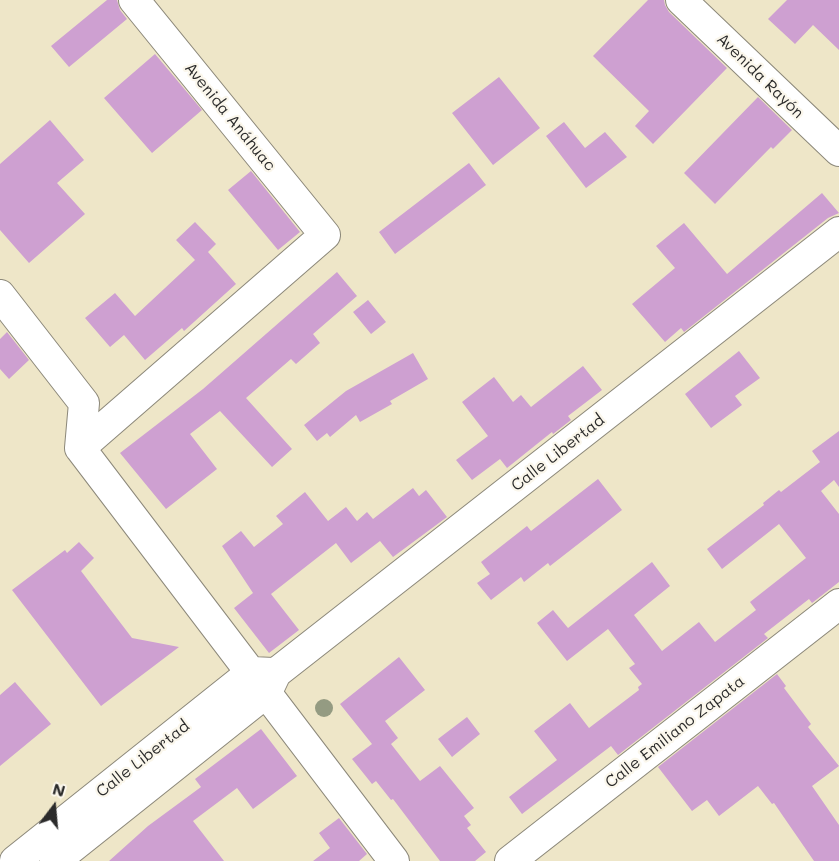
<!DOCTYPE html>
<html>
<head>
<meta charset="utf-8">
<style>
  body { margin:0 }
  #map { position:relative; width:839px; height:861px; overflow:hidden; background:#eee6c8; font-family:Mali,sans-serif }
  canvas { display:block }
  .north { position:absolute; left:24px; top:777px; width:60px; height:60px; -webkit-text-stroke:4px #fbf7ec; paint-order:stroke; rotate:16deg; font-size:16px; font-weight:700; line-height:24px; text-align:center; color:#2b2b2b }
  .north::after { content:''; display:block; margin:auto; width:21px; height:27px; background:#2b2b2b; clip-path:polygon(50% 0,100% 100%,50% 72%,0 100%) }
</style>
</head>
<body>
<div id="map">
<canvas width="839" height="861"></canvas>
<div class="north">N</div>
</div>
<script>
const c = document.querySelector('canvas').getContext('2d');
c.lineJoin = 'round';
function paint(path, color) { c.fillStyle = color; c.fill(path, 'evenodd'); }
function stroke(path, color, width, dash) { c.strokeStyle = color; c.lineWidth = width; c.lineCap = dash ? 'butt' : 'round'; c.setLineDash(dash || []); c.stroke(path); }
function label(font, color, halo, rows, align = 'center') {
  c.font = font + ' Mali,sans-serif'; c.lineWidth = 4.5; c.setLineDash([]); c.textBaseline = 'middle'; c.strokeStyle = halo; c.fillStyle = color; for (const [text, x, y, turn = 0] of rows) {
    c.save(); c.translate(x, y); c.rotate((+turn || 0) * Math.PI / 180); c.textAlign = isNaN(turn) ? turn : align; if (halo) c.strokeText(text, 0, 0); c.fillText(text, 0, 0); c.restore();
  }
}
paint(new Path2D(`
  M107 0H117L120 10 127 19 69 67 51 46Z
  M648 0H664L665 5 669 12 727 68 653 144 635 126 649 111 593 56Z
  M787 0H839V50L813 25 795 44 768 19Z
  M155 54 202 110 152 153 104 98Z
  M499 77 540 128 493 165 452 113Z
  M758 97 792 130 773 149 771 147 715 204 684 173Z
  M50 120 84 160 57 183 85 214 29 263 0 230V164Z
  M564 122 585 148 605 132 627 157 586 188 546 136Z
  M469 163 486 185 395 254 379 232Z
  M251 171 300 232 278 250 228 190Z
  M822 193 839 213 828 218 684 332 681 328 665 342 632 304 675 268 656 246 684 223 727 274Z
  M195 222 216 244 208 252 236 284 184 331 182 328 145 360 124 335 110 347 85 318 115 293 135 316 195 260 176 240Z
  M337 272 357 296 313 334 320 343 296 364 291 359 246 398 292 449 272 467 220 411 190 434 217 469 166 509 120 453 203 389Z
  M368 300 386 322 371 334 353 312Z
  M7 332 29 360 9 379 0 369V339Z
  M739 351 760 378 735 396 742 405 711 428 685 394Z
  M413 353 428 379 390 401 392 404 360 422 356 415 330 437 327 433 317 441 304 425 346 391Z
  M583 366 602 390 568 416 571 420 553 434 552 432 507 468 500 459 472 480 456 460 488 436 462 402 494 377 513 402 521 395 531 407Z
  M839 431V487L834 480 821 491 839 514V582L812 603 809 599 764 634 768 638 618 755 611 746 522 814 509 797 557 760 534 731 570 703 589 728 639 690 638 687 642 684 629 668 635 664 608 629 567 661 537 623 553 610 568 628 652 562 670 586 634 615 662 651 699 622 715 642 756 610 750 602 806 558 779 524 722 569 707 549 764 505 763 503 779 490 781 492 820 462 812 451Z
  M598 479 622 510 550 566 548 563 524 582 521 577 491 600 477 583 490 574 481 562 527 526 531 531Z
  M413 488 419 496 426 490 447 517 393 557 380 541 351 563 336 543 271 594 299 630 269 653 234 608 253 593 222 546 241 531 254 547 283 524 276 516 305 492 328 521 346 507 357 521 367 512 373 519Z
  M79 542 94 558 81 571 132 638 179 647 101 706 12 590 65 550 67 553Z
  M399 657 425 690 385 721 398 738 391 744 420 781 440 766 474 808 464 816 471 825 467 828 486 852 475 861H440L393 799 391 800 376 781 372 784 352 759 372 744 340 704Z
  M777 674 786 686 784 688 811 724 808 727 839 766 812 786 839 825V861H814L774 803 772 804 758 786 719 816 707 800 692 811 658 767Z
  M15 682 51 724 0 766V695Z
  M467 717 480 734 452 757 438 739Z
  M261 729 297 776 253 809 237 788 193 821 224 861H109L148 826 201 787 195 779Z
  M339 818 367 854 359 861H313L330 848 319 833Z`), '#cea0d1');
const street = new Path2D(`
  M681 0 839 151
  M0 295 84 403 80 448
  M80 448 325 235 134 0
  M80 448 394 861
  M15 861 252 672 273 673
  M55 861 267 692 276 673 839 232
  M510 861 839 604`);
stroke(street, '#8c887a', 32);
stroke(street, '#fff', 30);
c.fillStyle = '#949b82';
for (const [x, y] of [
  [324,708]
]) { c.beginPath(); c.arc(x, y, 9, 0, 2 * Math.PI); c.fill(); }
label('16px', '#2b2b2b', '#fbf7ec', [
  ["Avenida Rayón",760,76,44],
  ["Avenida Anáhuac",230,117,51],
  ["Calle Libertad",558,453,-38],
  ["Calle Emiliano Zapata",675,732,-38],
  ["Calle Libertad",143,759,-38]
]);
</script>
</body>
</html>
